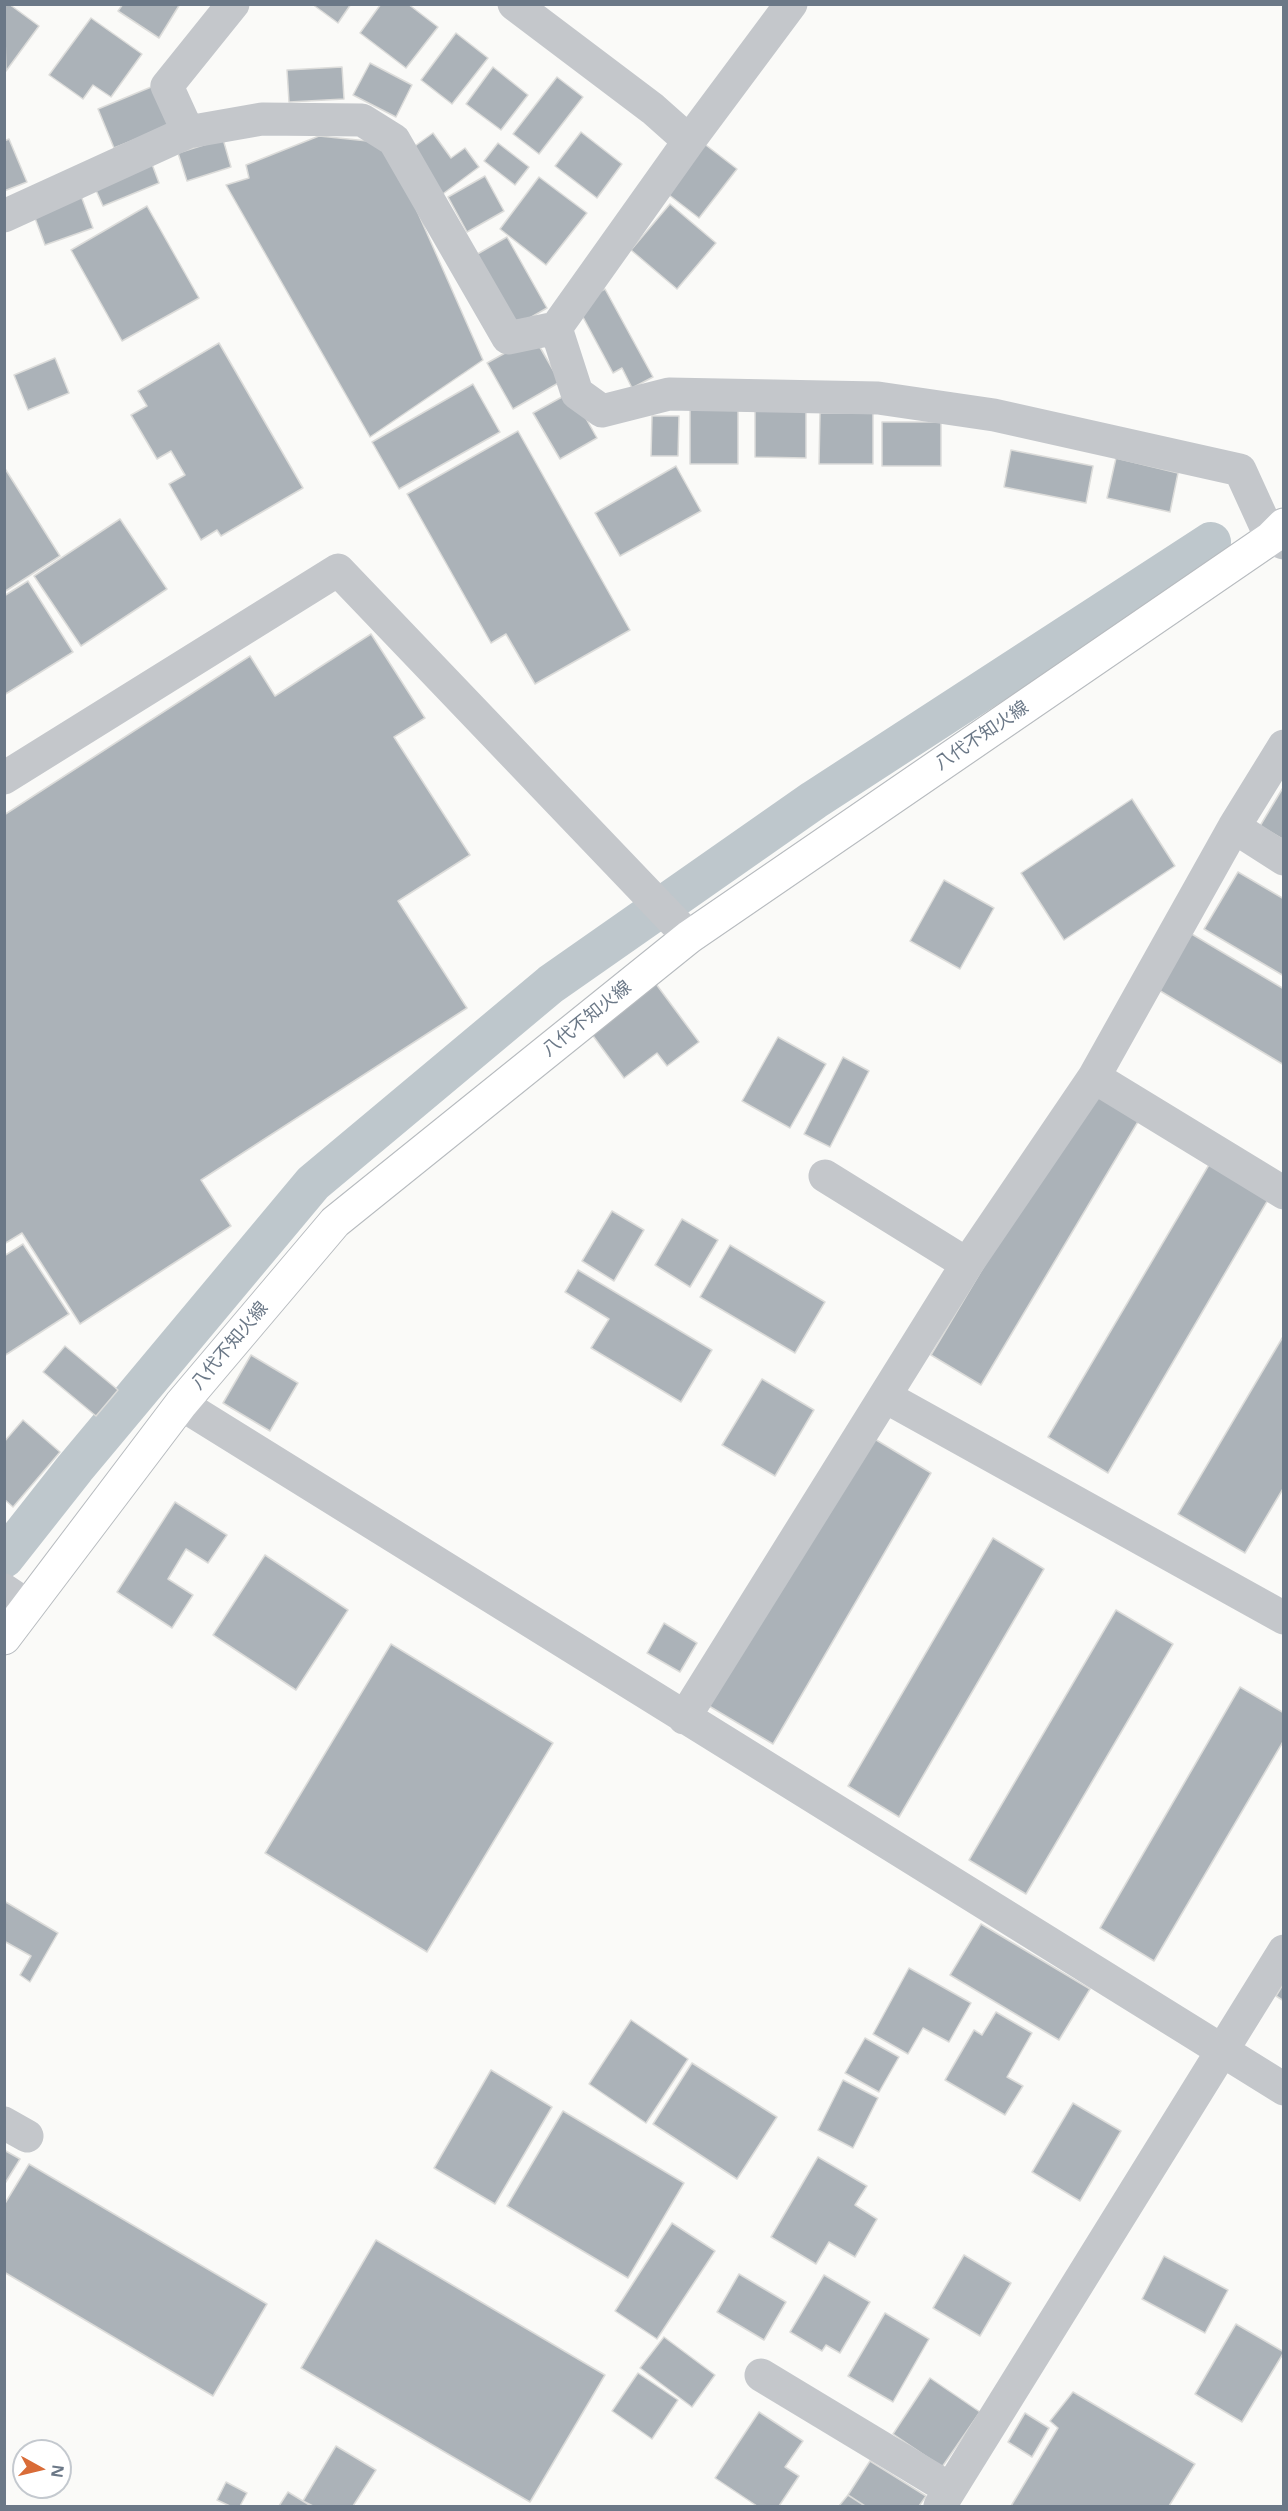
<!DOCTYPE html>
<html>
<head>
<meta charset="utf-8">
<style>
  body { margin:0 }
  #map { position:relative; width:1288px; height:2511px; overflow:hidden; background:#fafaf8; font-family:"Open Sans",sans-serif }
  canvas { display:block }
  .frame { position:absolute; inset:0; border:6px solid #6b7887; pointer-events:none }
  .north { position:absolute; left:12px; top:2439px; width:60px; height:60px; box-sizing:border-box; background:#fff; border:2px solid #c4c9cf; border-radius:50%; rotate:98deg; font-size:16px; font-weight:700; line-height:24px; text-align:center; color:#6b7887 }
  .north::after { content:''; display:block; margin:auto; width:21px; height:27px; background:#d96c38; clip-path:polygon(50% 0,100% 100%,50% 72%,0 100%) }
</style>
</head>
<body>
<div id="map">
<canvas width="1288" height="2511"></canvas>
<div class="frame"></div>
<div class="north">N</div>
</div>
<script>
const c = document.querySelector('canvas').getContext('2d');
c.lineJoin = 'round';
function stroke(path, color, width, dash) { c.strokeStyle = color; c.lineWidth = width; c.lineCap = dash ? 'butt' : 'round'; c.setLineDash(dash || []); c.stroke(path); }
function paint(path, color) { c.fillStyle = color; c.fill(path, 'evenodd'); }
function label(font, color, halo, rows, align = 'center') {
  c.font = font + ' "Open Sans","Noto Sans JP",sans-serif'; c.lineWidth = 6; c.setLineDash([]); c.textBaseline = 'middle'; c.strokeStyle = halo; c.fillStyle = color; for (const [text, x, y, turn = 0] of rows) {
    c.save(); c.translate(x, y); c.rotate((+turn || 0) * Math.PI / 180); c.textAlign = isNaN(turn) ? turn : align; if (halo) c.strokeText(text, 0, 0); c.fillText(text, 0, 0); c.restore();
  }
}
stroke(new Path2D(`
  M4 1558 75 1468 313 1183 551 984 814 800 1211 542`), '#bec7cc', 40);
const building = new Path2D(`
  M4 4H9L39 26 6 71Z
  M123 4H180L159 38 118 11Z
  M312 4H351L338 23Z
  M381 4H408L438 27 406 68 360 33Z
  M91 18 142 54 111 97 93 85 83 99 49 75Z
  M456 33 488 58 452 104 421 80Z
  M370 63 412 85 396 117 353 95Z
  M342 67 344 99 289 102 287 70Z
  M493 67 528 95 501 130 466 104Z
  M557 77 583 97 539 154 513 134Z
  M156 85 171 125 114 148 98 109Z
  M581 132 622 164 597 198 555 166Z
  M433 133 451 158 465 148 479 167 440 196 408 151Z
  M319 136 387 143 483 360 370 437 226 185 249 178 246 165Z
  M9 139 27 182 4 191V141Z
  M223 139 231 167 187 181 178 153Z
  M698 139 737 169 699 218 660 188Z
  M498 143 529 167 515 185 484 161Z
  M149 156 159 183 103 206 91 179Z
  M485 176 504 211 467 232 448 197Z
  M539 177 587 213 546 265 500 229Z
  M80 193 93 228 45 245 32 210Z
  M670 204 716 243 677 289 631 250Z
  M147 206 199 298 122 341 71 250Z
  M507 237 547 308 514 327 474 256Z
  M605 289 653 377 632 388 622 368 613 373 576 304Z
  M534 337 560 382 513 409 487 363Z
  M219 343 303 488 221 536 217 530 201 540 169 484 185 475 171 451 157 459 131 415 147 406 138 391Z
  M55 358 69 393 28 410 14 375Z
  M473 384 500 432 399 489 372 442Z
  M571 392 597 438 560 459 533 413Z
  M690 406H738V464H690Z
  M755 411H806V458L755 457Z
  M820 413H873V464H819Z
  M652 416H679L678 456H651Z
  M882 422H941V466H882Z
  M518 431 630 630 535 684 506 634 491 643 407 494Z
  M1011 450 1093 466 1086 503 1004 487Z
  M1116 458 1178 473 1170 512 1107 498Z
  M676 466 701 511 620 556 595 513Z
  M4 467 60 556 4 592Z
  M120 519 167 589 81 646 34 576Z
  M28 581 73 652 4 695V596Z
  M371 634 425 718 394 737 470 855 398 901 467 1008 201 1180 231 1226 80 1324 22 1233 4 1244V815L250 656 275 696Z
  M1284 786V840L1260 826Z
  M1132 799 1175 866 1064 940 1021 873Z
  M1238 872 1284 899V976L1204 929Z
  M944 880 994 908 960 969 910 941Z
  M1190 933 1284 989V1065L1157 989Z
  M656 984 699 1042 667 1066 657 1053 624 1078 591 1033Z
  M778 1037 826 1064 790 1128 742 1101Z
  M843 1057 869 1071 830 1147 804 1134Z
  M1092 1085 1142 1115 981 1385 931 1355Z
  M1213 1158 1272 1193 1108 1473 1048 1437Z
  M612 1211 644 1230 614 1281 582 1261Z
  M682 1219 718 1240 690 1287 655 1265Z
  M23 1244 69 1314 4 1356V1256Z
  M730 1245 825 1302 795 1353 700 1297Z
  M578 1270 712 1350 681 1402 591 1348 609 1319 565 1292Z
  M1284 1335V1487L1245 1553 1178 1514Z
  M65 1346 118 1390 96 1416 43 1372Z
  M251 1355 298 1383 270 1431 223 1403Z
  M762 1379 814 1410 775 1476 722 1445Z
  M23 1420 60 1452 13 1507 4 1499V1442Z
  M868 1435 931 1473 773 1744 709 1706Z
  M175 1502 227 1535 208 1563 186 1549 168 1579 193 1595 172 1628 117 1592Z
  M993 1538 1044 1569 899 1817 848 1786Z
  M265 1555 348 1610 296 1690 213 1635Z
  M1116 1610 1173 1644 1026 1894 969 1860Z
  M664 1623 697 1643 680 1672 647 1653Z
  M391 1644 553 1743 427 1952 265 1853Z
  M1240 1687 1284 1713V1740L1154 1961 1100 1928Z
  M4 1901 58 1933 30 1982 20 1975 31 1956 4 1941Z
  M981 1924 1090 1989 1059 2040 950 1975Z
  M909 1968 971 2003 949 2042 923 2028 908 2054 873 2034Z
  M1284 1983V2001L1276 1996Z
  M996 2012 1032 2033 1007 2077 1023 2086 1005 2115 945 2080 974 2030 982 2035Z
  M631 2020 688 2059 646 2123 589 2084Z
  M865 2038 899 2057 879 2092 845 2073Z
  M692 2063 777 2117 737 2179 653 2124Z
  M491 2070 552 2107 495 2204 434 2168Z
  M843 2080 878 2098 853 2148 818 2130Z
  M1073 2103 1121 2131 1080 2201 1032 2172Z
  M563 2111 684 2183 628 2278 507 2206Z
  M4 2150 20 2159 4 2185Z
  M818 2157 867 2186 855 2205 877 2219 855 2257 829 2242 816 2264 771 2237Z
  M29 2164 267 2304 213 2396 4 2272V2205Z
  M672 2223 715 2251 657 2339 615 2311Z
  M376 2240 605 2375 530 2502 301 2368Z
  M964 2255 1011 2283 980 2336 933 2308Z
  M1164 2256 1228 2290 1205 2333 1142 2299Z
  M739 2274 786 2302 764 2340 717 2312Z
  M824 2275 870 2302 840 2353 826 2345 822 2351 790 2332Z
  M885 2313 929 2339 893 2402 848 2376Z
  M1236 2324 1284 2352 1242 2422 1195 2394Z
  M664 2337 715 2375 692 2407 640 2368Z
  M638 2373 678 2400 652 2439 612 2411Z
  M930 2378 980 2412 942 2467 893 2434Z
  M1073 2392 1195 2464 1169 2506H1011L1058 2428 1050 2421Z
  M759 2412 803 2441 785 2467 799 2476 779 2506H757L715 2478Z
  M1025 2413 1049 2428 1032 2457 1008 2442Z
  M336 2446 376 2470 353 2506H313L303 2501Z
  M870 2461 926 2496 919 2506H865L848 2495Z
  M226 2482 247 2493 240 2506H230L217 2500Z
  M288 2492 311 2506H279Z
  M848 2495 865 2506H839Z`);
paint(building, '#abb2b8');
stroke(building, '#dcdcda', 1.5);
const major = new Path2D(`
  M4 1638 181 1404 335 1222 689 937 1271 538 1284 525`);
stroke(major, '#b7bbbf', 35);
stroke(new Path2D(`
  M514 4 653 109 689 141
  M188 132 167 86 233 4
  M4 216 188 132 262 119 362 120 394 140 508 338 556 328 689 141 791 4
  M556 328 577 393 602 411 669 394 878 398 994 415 1240 470 1271 538 1284 543
  M4 778 338 570 689 937
  M1234 827 1284 859
  M1094 1077 1284 1193
  M825 1176 967 1264
  M886 1397 1284 1618
  M181 1404 1284 2089
  M4 1590 28 1606
  M684 1718 967 1264 1094 1077 1234 827 1284 746
  M4 2123 27 2136
  M761 2375 950 2489
  M940 2506 1284 1951`), '#c4c7cb', 33);
stroke(major, '#fff', 33);
label('18px', '#6b7887', '#fff', [
  ["八代不知火線",982,736,-34],
  ["八代不知火線",587,1019,-39],
  ["八代不知火線",230,1346,-50]
]);
</script>
</body>
</html>
